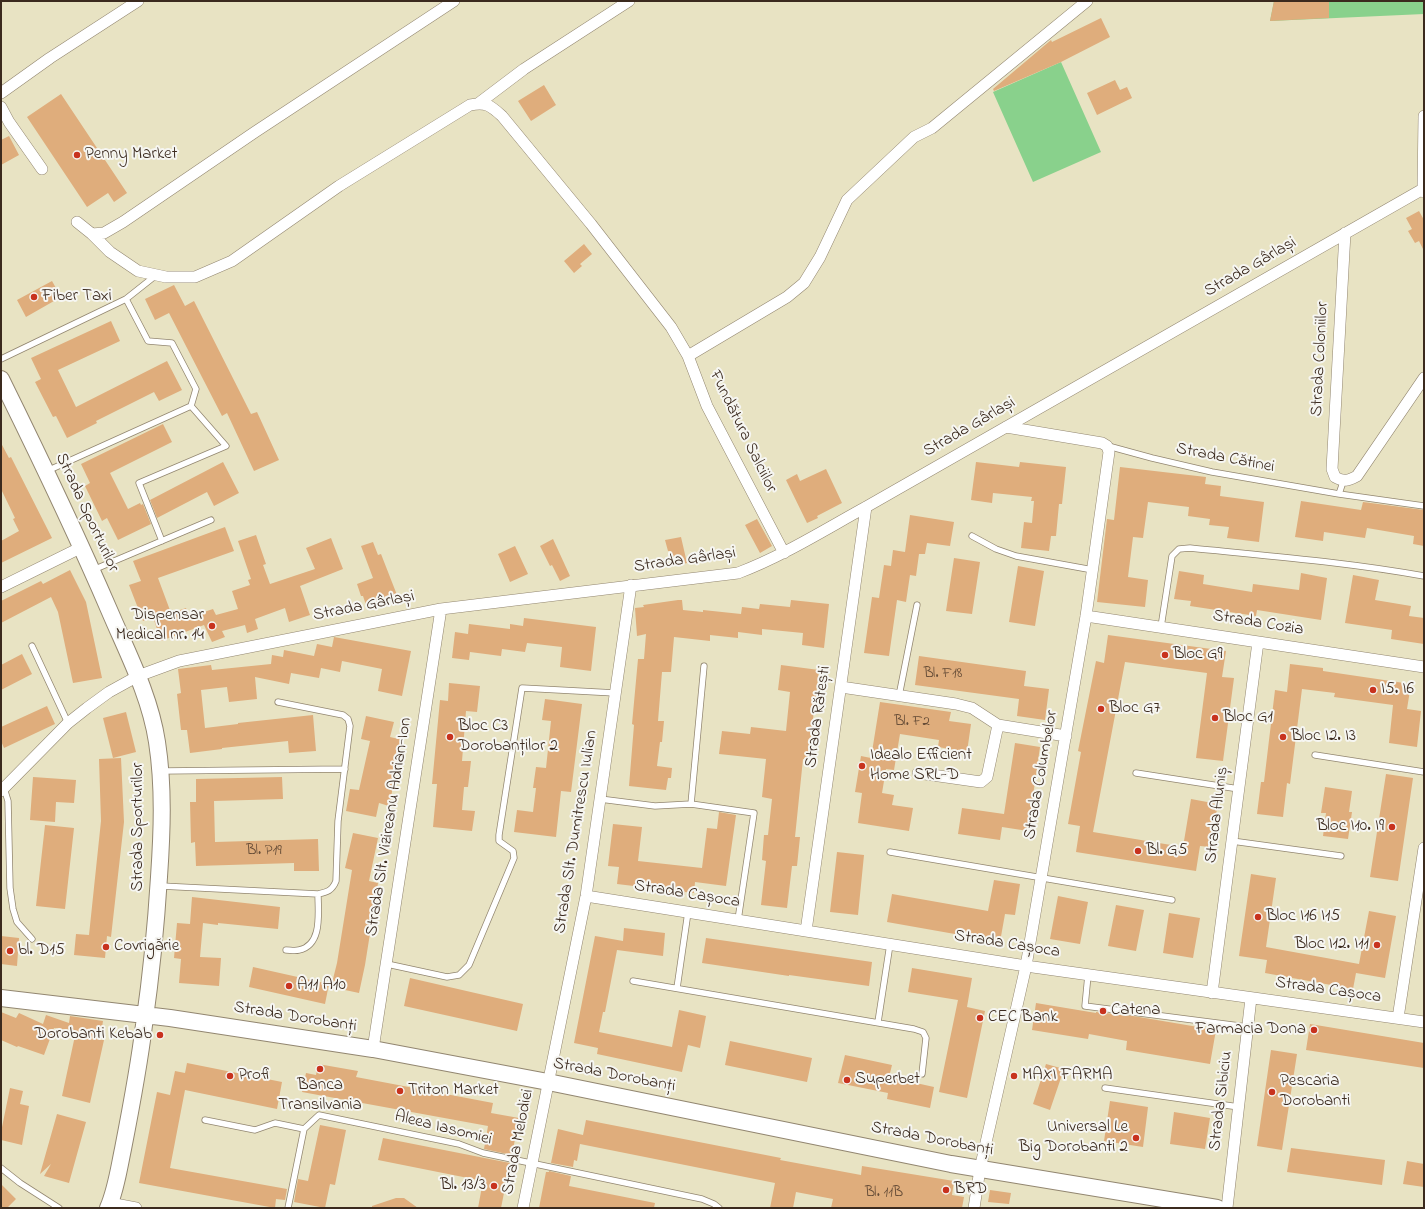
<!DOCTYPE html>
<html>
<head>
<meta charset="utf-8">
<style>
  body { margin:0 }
  #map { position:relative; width:1425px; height:1209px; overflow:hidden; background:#e8e3c3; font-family:"Indie Flower",sans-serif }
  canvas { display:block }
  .frame { position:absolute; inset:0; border:2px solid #3b2a1e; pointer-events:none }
</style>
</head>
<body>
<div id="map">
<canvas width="1425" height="1209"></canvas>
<div class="frame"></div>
</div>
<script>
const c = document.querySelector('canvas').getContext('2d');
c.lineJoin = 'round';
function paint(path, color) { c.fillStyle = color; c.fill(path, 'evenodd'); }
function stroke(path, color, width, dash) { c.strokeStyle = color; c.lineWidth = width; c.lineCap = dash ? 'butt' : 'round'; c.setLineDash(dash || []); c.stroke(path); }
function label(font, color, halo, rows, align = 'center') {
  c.font = font + ' "Indie Flower",sans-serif'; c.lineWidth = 4; c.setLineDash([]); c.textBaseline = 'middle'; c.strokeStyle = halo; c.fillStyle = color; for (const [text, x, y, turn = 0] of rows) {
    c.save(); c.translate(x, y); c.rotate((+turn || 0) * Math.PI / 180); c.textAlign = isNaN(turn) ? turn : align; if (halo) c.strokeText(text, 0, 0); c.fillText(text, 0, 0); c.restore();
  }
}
paint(new Path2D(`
  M1274 1H1423L1424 14 1270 21Z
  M1061 62 1101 152 1033 182 993 92Z`), '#89d18c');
paint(new Path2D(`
  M1274 1H1329V18L1270 21Z
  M1101 18 1110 37 1061 62 994 91 993 89 1051 40 1052 42Z
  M1115 80 1120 90 1127 87 1132 98 1097 115 1087 93Z
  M544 85 556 105 531 121 518 101Z
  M61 94 127 193 114 202 108 193 87 207 27 117Z
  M9 136 19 155 1 165V140Z
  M1419 211 1424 220V251L1419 241 1415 243 1408 231 1412 229 1406 218Z
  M584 244 592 254 580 264 582 266 574 273 564 261Z
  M52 281 61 297 26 317 17 300Z
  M174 285 185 306 194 301 251 414 257 412 279 460 254 471 227 413 222 416 169 313 155 320 145 299Z
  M111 321 120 341 58 370 76 407 167 361 182 390 159 401 154 392 96 421 97 423 67 438 56 416 53 417 35 382 41 379 31 358Z
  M163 424 172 442 110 473 128 509 140 503 141 505 143 504 151 524 118 540 107 518 102 521 85 486 90 483 81 464Z
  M1 443 9 458 11 457 52 538 1 563V541L19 531 13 519 15 518 1 489Z
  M223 462 239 493 214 506 207 492 157 518 150 500Z
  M976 462 1019 467 1020 462 1066 467 1062 504H1059L1056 536H1051L1049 551 1021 548 1024 522 1032 523 1034 501H1031L1032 497 993 493 992 503 971 500Z
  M1120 467 1206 477 1205 484 1221 486 1220 496 1264 502 1259 542 1227 538 1229 527 1209 525 1210 519 1188 516 1189 507 1148 502 1143 538 1133 537 1128 577 1148 580 1145 607 1097 602 1107 519 1114 520Z
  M826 469 842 503 817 516 818 518 807 523 786 480 797 474 800 481Z
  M1301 501 1361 510 1363 502 1424 510V546L1413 544 1414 536 1367 528 1365 538 1324 532 1323 541 1295 537Z
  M910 515 954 522 950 546 927 543 925 554H919L916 576 910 575 906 602 897 600 889 656 864 653 872 597 879 598 884 565 891 566 893 550 905 552Z
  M757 519 772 546 760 553 745 525Z
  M225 527 234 551 158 578 171 613 186 608 189 617 213 609 216 615 238 609 232 591 250 585 248 580 251 579 238 541 256 535 266 564 263 565 270 584 315 569 306 548 331 538 343 569 300 586 310 615 289 622 285 608 255 619 258 629 247 633 245 625 222 631 225 637 212 642 204 625 161 641 153 617 143 621 129 585 141 581 133 561Z
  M681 537 687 563 674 566 671 551H668L665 540Z
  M553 539 570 576 560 581 552 565 550 566 540 546Z
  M373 542 378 555 381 554 397 595 377 602 378 604 367 608 363 596H361L357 584 373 578 361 546Z
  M515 546 528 574 510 582 498 554Z
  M954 558 980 562 972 614 946 611Z
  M1018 566 1044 571 1035 626 1009 622Z
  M70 570 86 602 102 678 73 683 58 612 51 597 1 623V601L41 581 43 584Z
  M1179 571 1204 575 1203 584 1252 592 1253 584 1299 590 1301 573 1327 578 1321 620 1257 610 1256 616 1190 606 1191 601 1174 599Z
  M1353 575 1379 580 1375 600 1411 606 1409 616 1424 618V644L1391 639 1392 630 1345 623Z
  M678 600H682L683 610 703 612V610L741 614 742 607 759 609 760 604 790 607 791 600 829 604 824 648 802 645 803 633 762 629V635L738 632V638L710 635V641L674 637 671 672H662L658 721H664L662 742H660L657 766 672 768 671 778H668L666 790 629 786 634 725 632 724 638 659H644L646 634 637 636 635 608 644 607 643 605Z
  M524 618 596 627 591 671 560 667 562 647 527 643 525 652 502 649 501 656 470 652 469 660 452 658 455 632 468 634 469 624 510 629V624L523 626Z
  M1108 635 1226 651 1222 677 1234 678 1223 761 1196 758 1207 673 1125 662 1093 832 1183 847 1191 799 1218 804 1210 847 1200 846 1196 871 1076 852 1080 826 1068 824 1081 752 1078 751 1096 661 1104 663Z
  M334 637 411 651 402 696 378 691 382 669 342 661 340 672 321 668 319 678 291 673 289 684 255 677 257 699 229 702 227 687 201 690 205 728 238 724V723L313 715 316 751 289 753 288 741 222 748V749L190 753 187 730H181L177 694 181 693 178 669 211 665 212 670 271 664 272 655 283 657 284 650 314 656 317 644 332 647Z
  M22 654 32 674 1 690V665Z
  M919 656 1026 671 1024 686 1049 689 1045 720 1017 716 1019 699 915 685Z
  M1290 664 1323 668V671L1411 684 1407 709 1421 711 1417 747 1389 743 1393 705 1334 697 1335 693 1302 689 1290 784 1287 783 1283 817 1257 814 1261 782H1264L1275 690 1287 692Z
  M781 665 819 670 808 760 803 759 795 837H800L797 866H792L787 908 761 905 766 861 762 860 764 835H768L772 799 762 797 766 759 719 754 722 731 750 734 751 727 786 731 790 692 778 690Z
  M449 683 480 686 477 712 466 711 462 761H471L468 787H464L462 810 475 811 472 831 433 827 437 784H432L440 700 448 701Z
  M545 699 582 704 571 792 561 791 556 837 514 832 517 810 533 812 536 788H533L536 767 546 768 551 721 542 720Z
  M880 702 951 712 949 721 971 724 967 752 938 747 939 740 900 734 894 770 886 769 882 793 894 795 892 805 913 808 909 831 858 823 862 793 855 792 861 756 871 758Z
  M47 706 55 724 4 748 1 741V727Z
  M126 712 136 752 113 758 103 718Z
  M366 716 394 722 390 737 403 740 389 806 379 803 376 817 346 811 350 789 359 790 370 741 361 739Z
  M1015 743 1040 747 1028 831 1002 827 1000 840 958 834 962 808 1004 814Z
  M121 758 124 822 111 937 107 936 105 958 74 955 76 934 89 935 101 821 99 759Z
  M1386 774 1413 778 1398 881 1370 877Z
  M33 777 76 780 74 803 56 802 55 822 30 820Z
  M282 777 283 799 214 801 215 842 318 839 319 871H294V863L196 866 195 842 191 843 190 802H196V779Z
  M1325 787 1352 791 1349 812H1352L1348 839 1323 836 1326 813H1321Z
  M719 812 736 815 726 886 695 882 694 893 685 892V895L658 892 659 889 617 884 619 867 608 866 613 824 642 827 638 861 702 868 707 828 717 829Z
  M45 825 74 828 65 909 36 906Z
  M353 833 378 838 369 881 378 883 365 965 359 993 331 987 337 963 352 870 345 868Z
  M837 852 864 855 858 915 830 912Z
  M1251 874 1276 878 1266 947 1359 964 1369 911 1396 916 1385 978 1356 973 1353 989 1265 973 1267 960 1239 956Z
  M994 880 1020 884 1015 915 1005 914 1000 942 887 922 892 894 988 911Z
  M1058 896 1088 902 1080 944 1050 939Z
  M192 897 280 907 278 929 218 923V925L203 923 200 957 221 958 219 986 179 983 181 959 174 958 177 923 190 924Z
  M1116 905 1144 910 1136 951 1108 946Z
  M1169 913 1200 918 1193 958 1163 953Z
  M624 928 665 933 663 956 617 950 605 1012H603L599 1032 672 1047 679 1010 706 1016 700 1048 688 1045 682 1072 597 1054 598 1048 574 1043 595 936 623 941Z
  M1 936 19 938 17 966 1 964Z
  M706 938 872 962 869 986 789 975V976L702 963Z
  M253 967 329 984 325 1004 249 987Z
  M912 968 972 978 967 1007 985 1011 967 1098 939 1092 958 1000 908 992Z
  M410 978 523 1004 517 1031 404 1006Z
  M1036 1003 1096 1013V1012L1133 1016 1216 1030 1210 1064 1126 1050 1127 1041 1089 1034 1088 1039 1032 1030Z
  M1 1012 16 1018 19 1013 43 1024 46 1015 69 1023 70 1016 103 1021 100 1040H104L90 1103 62 1096 76 1031 54 1028 44 1055 18 1046 17 1047 1 1040Z
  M1310 1024 1424 1043V1068L1306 1050Z
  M730 1041 812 1058 807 1082 725 1065Z
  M1271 1050 1297 1054 1282 1150 1257 1146Z
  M845 1055 892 1065 889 1077 934 1087 930 1108 887 1099 888 1093 838 1083Z
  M187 1063 282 1082 277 1109 185 1090 170 1168 287 1189 285 1200 276 1199 275 1208 139 1183 157 1092 170 1095 175 1071 185 1073Z
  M318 1064 358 1071 356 1077 493 1103 491 1113 519 1118 512 1155 484 1149 488 1126 302 1092 306 1073 316 1075Z
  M1046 1064 1064 1069 1050 1110 1033 1104Z
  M10 1088 23 1091 20 1104 29 1106 22 1145 1 1140V1132Z
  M1110 1101 1148 1107 1143 1147 1104 1141Z
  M1174 1112 1210 1118 1205 1149 1170 1144Z
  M57 1114 86 1122 69 1183 44 1176 51 1164 40 1174Z
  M586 1120 781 1158 780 1160 861 1175 862 1166 954 1181 952 1195 964 1197 962 1208H831L833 1199 796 1192 793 1208H770L775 1183 580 1144 577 1161 574 1160 573 1167 551 1163 558 1129 583 1135Z
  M320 1125 346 1130 335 1185 330 1184 325 1208 294 1202 298 1179 308 1181Z
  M383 1138 510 1163 501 1208H478L483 1181 378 1160Z
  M1291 1148 1385 1160 1382 1185 1287 1172Z
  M1407 1161 1424 1164V1187L1403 1184Z
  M549 1171 571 1176 569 1186 655 1203 654 1208H539L546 1172H549Z
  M1 1184 16 1199 7 1208H1Z
  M990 1190 1011 1193 1009 1204 988 1202Z
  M396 1198H404L418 1208H372V1206Z`), '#dfad7c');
const service = new Path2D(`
  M126 299 155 276
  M1 359 126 299 148 341 172 343 196 389 191 406
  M1108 446 1152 458 1212 472 1339 494 1343 482
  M47 471 191 406 226 446 139 483 162 541
  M1339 494 1424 506
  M972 536 996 549 1016 556 1093 570
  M93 570 211 520
  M1161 627 1172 556 1179 549 1190 548C1268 556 1347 562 1424 576
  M32 646 68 723
  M704 666 691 804 754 813 738 920
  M899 696 917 605
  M1315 755 1424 772
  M162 771 345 769
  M1136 773 1239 789
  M4 788 8 801 10 888 13 909 17 922 32 939
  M600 799 655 806 691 804
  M1232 841 1341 856
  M890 852 1172 900
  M161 886 318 894C327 892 332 891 336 881L338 821 350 726 348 719 343 715 278 702
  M286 950C290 950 295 951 299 950 323 945 318 912 318 894
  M387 964 447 977 459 975 469 965 514 858 513 851 499 841V835L522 688 615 693
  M1088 975 1085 1006 1248 1027
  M633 981 914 1029 923 1032 926 1038 922 1074
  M677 988 688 912
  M878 1022 890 944
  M1105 1088 1239 1107
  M205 1120 255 1130 275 1123 304 1129 319 1115 459 1144 483 1153 702 1199 714 1204 719 1208
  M1 1168 20 1183 59 1208
  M288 1208 304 1129`);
const minor = new Path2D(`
  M1 93 50 58 138 1
  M479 103 524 69 629 1
  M1 107 9 122 42 169
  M1424 116 1423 189 1424 192
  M77 222 92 234 104 233 123 222 255 132 454 1
  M1345 233 1332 469 1335 477C1344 482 1348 481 1357 476L1424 378
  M92 234 110 252 138 271 166 277H195L232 261 339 186 470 105C486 102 490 105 502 116L591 224 671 327 688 356 707 406 784 553
  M688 356 787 297 804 283 820 257 847 200 914 137 932 128 1087 1
  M1 587 82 547
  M1086 616 1424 667
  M841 687 956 704 972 708 998 725 1066 736
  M918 773 981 782 987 777 998 725
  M1 791 68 723 87 708 109 692 138 676 179 661 441 609 738 573C783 556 824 530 866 507L1423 189
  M586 896 1026 966 1424 1022
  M806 931 866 507
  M1212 993 1258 642
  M1398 1018 1424 848
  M373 1049 441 609
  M110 1203 136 1208
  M523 1208 586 896 631 585
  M974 1208 980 1169 1026 966 1086 616 1109 452 1107 446 1102 443 1006 427
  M1227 1208 1251 998`);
const secondary = new Path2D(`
  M1 379C39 456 76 533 110 612 128 654 150 696 157 742 164 787 162 833 159 877 156 926 151 976 144 1025 139 1066 131 1108 123 1149 119 1168 116 1190 108 1208
  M1 998 170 1018 373 1049 548 1082 951 1164 1217 1208`);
stroke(service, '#928670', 7);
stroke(minor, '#928670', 12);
stroke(secondary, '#928670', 18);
stroke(service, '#fff', 5.5);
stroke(minor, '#fff', 11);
stroke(secondary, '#fff', 16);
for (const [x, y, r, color] of [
  [77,155,4,"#c8321e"],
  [34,297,4,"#c8321e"],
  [212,626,4,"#c8321e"],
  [1165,655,4,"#c8321e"],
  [1373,690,4,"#c8321e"],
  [1101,709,4,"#c8321e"],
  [1215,718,4,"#c8321e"],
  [450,737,4,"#c8321e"],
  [1283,737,4,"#c8321e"],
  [862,766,4,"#c8321e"],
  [1392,827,4,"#c8321e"],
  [1138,851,4,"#c8321e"],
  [1258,917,4,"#c8321e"],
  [1377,945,4,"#c8321e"],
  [106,947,4,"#c8321e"],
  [10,951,4,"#c8321e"],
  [289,986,4,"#c8321e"],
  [1103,1011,4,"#c8321e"],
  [980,1018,4,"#c8321e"],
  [1314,1030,4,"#c8321e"],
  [160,1035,4,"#c8321e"],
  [320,1069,4,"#c8321e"],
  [230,1076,4,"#c8321e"],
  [1014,1076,4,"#c8321e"],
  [847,1080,4,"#c8321e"],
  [400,1091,4,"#c8321e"],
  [1272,1092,4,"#c8321e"],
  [1136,1138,4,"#c8321e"],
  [494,1186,4,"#c8321e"],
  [946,1190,4,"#c8321e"]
]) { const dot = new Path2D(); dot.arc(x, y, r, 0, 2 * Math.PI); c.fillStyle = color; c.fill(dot); stroke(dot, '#f6f6f2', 1.5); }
label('15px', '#644b36', null, [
  ["Bl. F18",943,675],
  ["Bl. F2",912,723],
  ["Bl. P19",264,852],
  ["Bl. 11B",884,1194]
]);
label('17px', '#3b2a1e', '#f6f6f2', [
  ["Penny Market",85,155],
  ["Fiber Taxi",42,297],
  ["Dispensar",204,616,"right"],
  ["Medical nr. 14",204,636,"right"],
  ["Bloc G9",1173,655],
  ["I5. I6",1381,690],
  ["Bloc G7",1109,709],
  ["Bloc G1",1223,718],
  ["Bloc C3",458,727],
  ["Dorobanților 2",458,747],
  ["Bloc I2. I3",1291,737],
  ["Idealo Efficient",870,756],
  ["Home SRL-D",870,776],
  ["Bloc I10. I9",1384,827,"right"],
  ["Bl. G5",1146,851],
  ["Bloc I16 I15",1266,917],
  ["Bloc I12. I11",1369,945,"right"],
  ["Covrigărie",114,947],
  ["bl. D15",18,951],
  ["A11 A10",297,986],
  ["Catena",1111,1011],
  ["CEC Bank",988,1018],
  ["Farmacia Dona",1306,1030,"right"],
  ["Dorobanti Kebab",152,1035,"right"],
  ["Profi",238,1076],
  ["MAXI FARMA",1022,1076],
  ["Superbet",855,1080],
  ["Pescaria",1280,1082],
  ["Dorobanti",1280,1102],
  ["Banca",320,1086,"center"],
  ["Transilvania",320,1106,"center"],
  ["Triton Market",408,1091],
  ["Universal Le",1128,1128,"right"],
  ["Big Dorobanti 2",1128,1148,"right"],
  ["Bl. 13/3",486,1186,"right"],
  ["BRD",954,1190]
], 'left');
label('17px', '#3b2a1e', '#f6f6f2', [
  ["Strada Gârlași",1251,268,-30],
  ["Strada Coloniilor",1321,359,-87],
  ["Strada Gârlași",970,428,-30],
  ["Fundătura Salciilor",742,432,64],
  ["Strada Cătinei",1225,459,11],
  ["Strada Sporturilor",86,513,65],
  ["Strada Gârlași",685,561,-8],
  ["Strada Gârlași",364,607,-11],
  ["Strada Cozia",1258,624,9],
  ["Strada Rătești",819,717,-82],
  ["Strada Columbelor",1042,775,-80],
  ["Strada Aluniș",1218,815,-83],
  ["Strada Sporturilor",139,827,-90],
  ["Strada Slt. Vizireanu Adrian-Ion",390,827,-81],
  ["Strada Slt. Dumitrescu Iulian",577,832,-81],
  ["Strada Cașoca",687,895,9],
  ["Strada Cașoca",1007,945,9],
  ["Strada Cașoca",1328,991,8],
  ["Strada Dorobanți",295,1018,9],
  ["Strada Dorobanți",614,1076,11],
  ["Strada Sibiciu",1222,1101,-83],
  ["Aleea Iasomiei",443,1129,14],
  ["Strada Dorobanți",932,1140,11],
  ["Strada Melodiei",519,1142,-79]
]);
</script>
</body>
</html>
